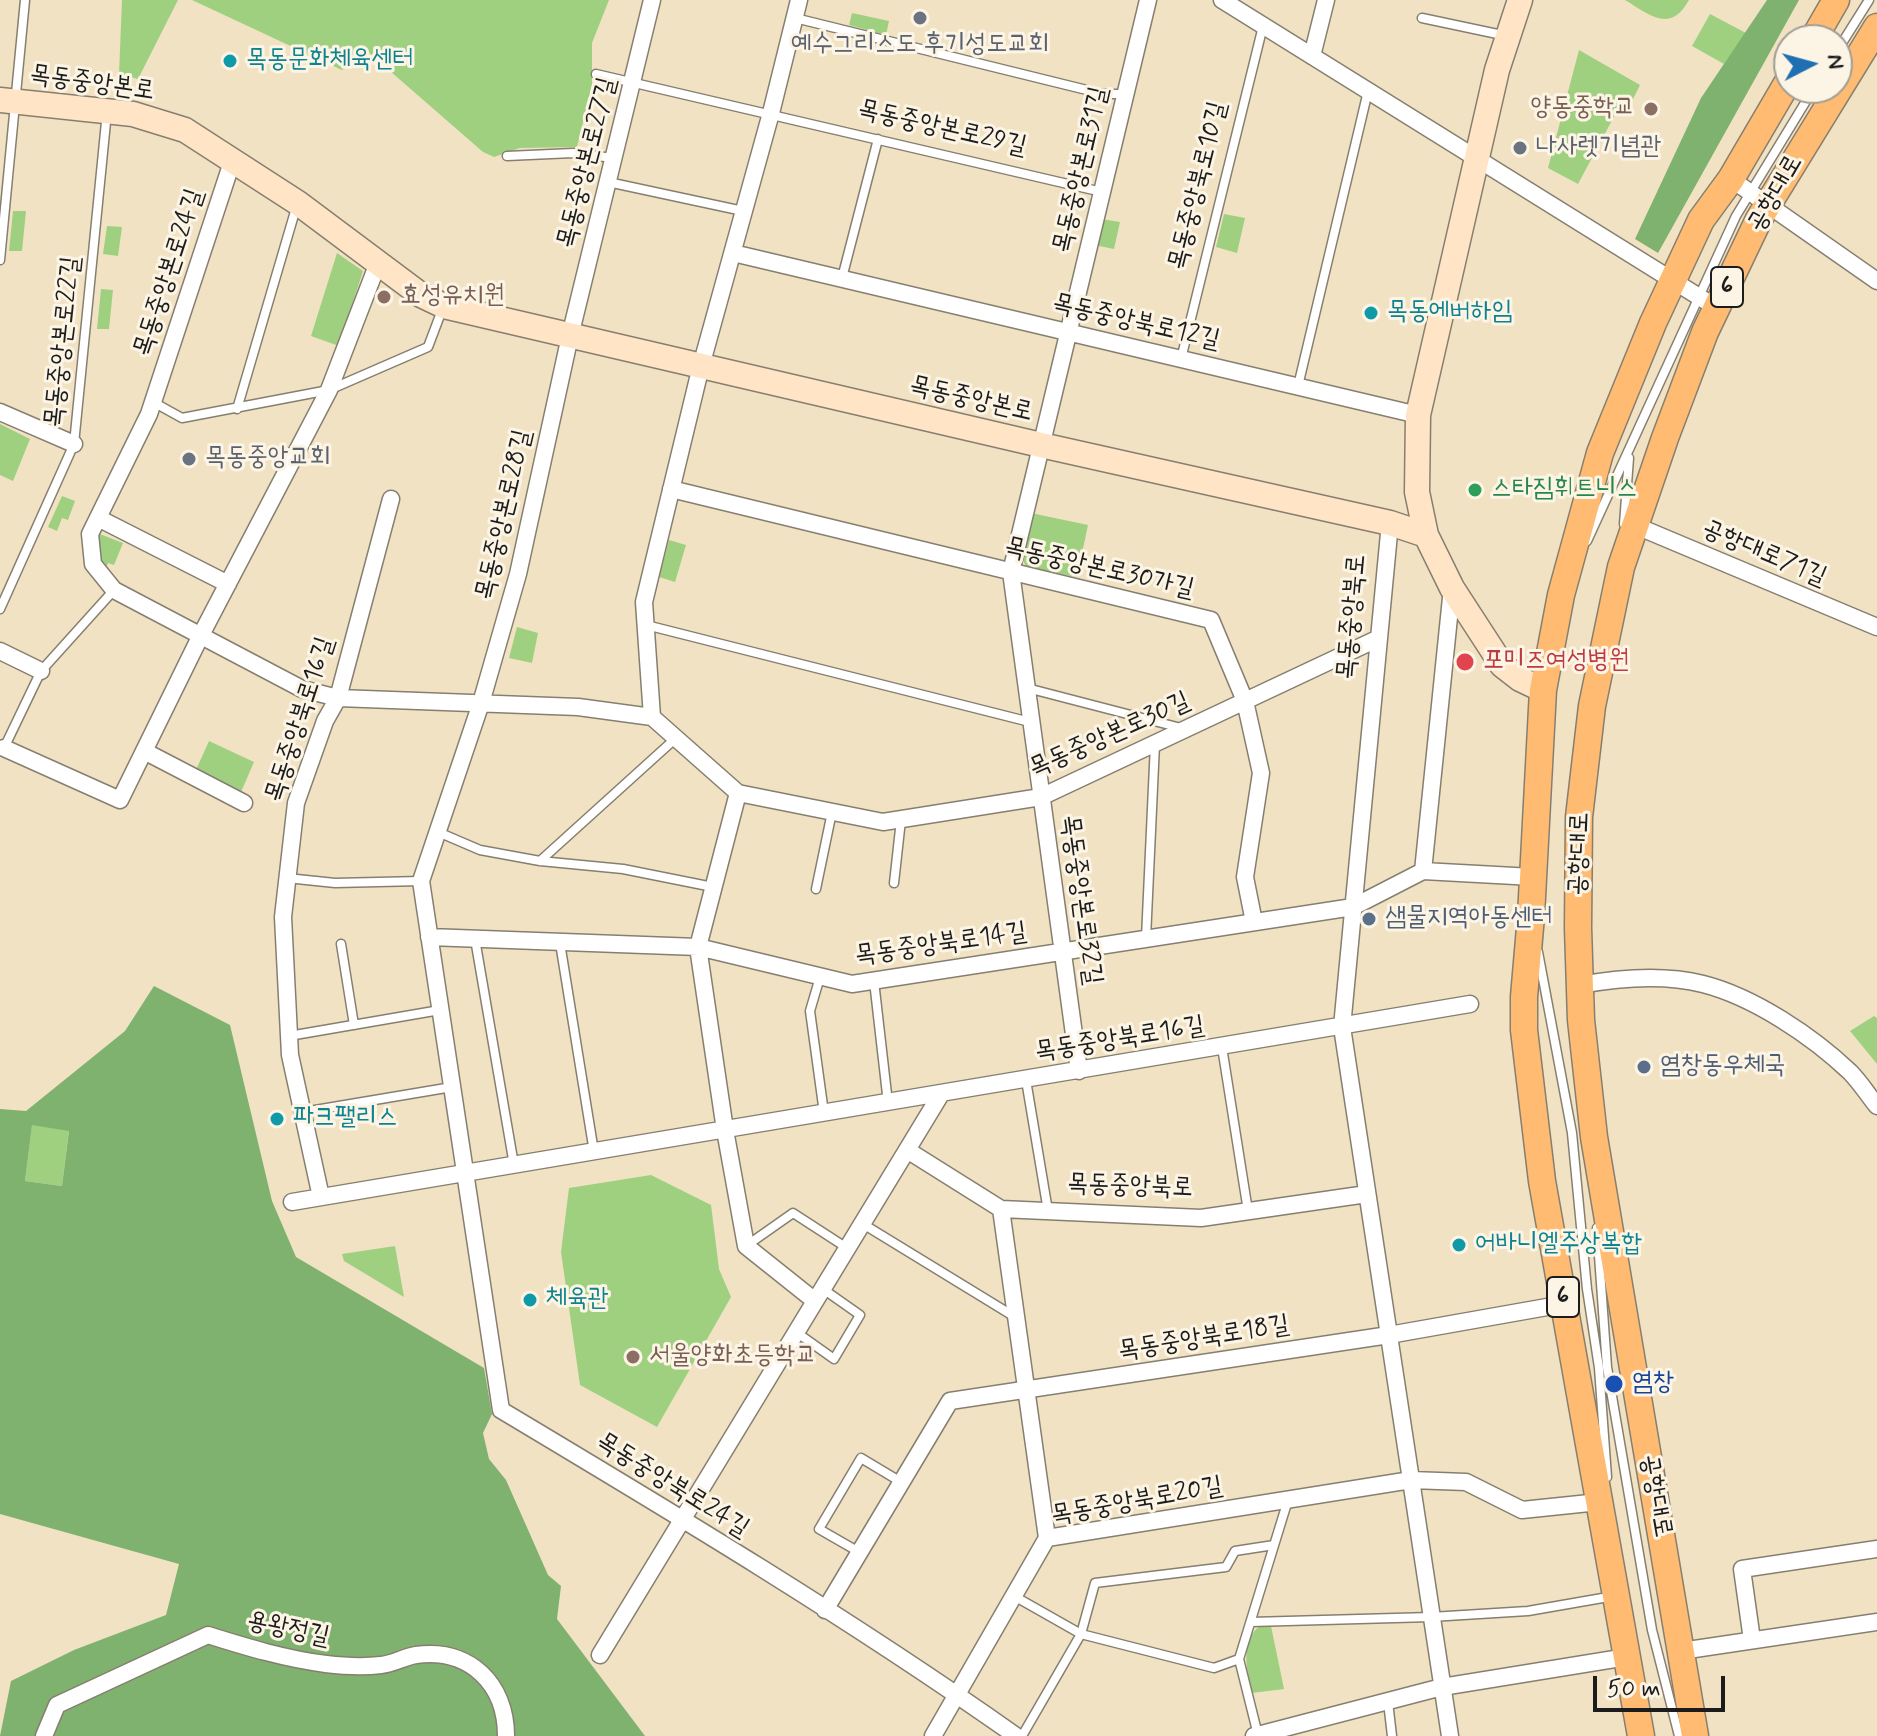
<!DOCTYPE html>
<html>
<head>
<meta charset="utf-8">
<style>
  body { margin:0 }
  #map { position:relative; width:1877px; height:1736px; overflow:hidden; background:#f1e2c3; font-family:Mynerve,sans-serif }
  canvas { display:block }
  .north { position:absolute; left:1773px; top:24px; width:80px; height:80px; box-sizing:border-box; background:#fcf5e5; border:2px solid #a29e95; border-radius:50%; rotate:84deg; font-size:22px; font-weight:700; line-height:32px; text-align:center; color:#1c1c1c }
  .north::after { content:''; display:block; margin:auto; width:28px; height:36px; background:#1f6fb2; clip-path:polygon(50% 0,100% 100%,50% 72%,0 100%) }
  .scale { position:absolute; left:1593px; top:1676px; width:132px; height:36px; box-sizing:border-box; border:4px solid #1c1c1c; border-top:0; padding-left:10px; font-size:24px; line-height:28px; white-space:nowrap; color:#1c1c1c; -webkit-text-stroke:6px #fcf5e5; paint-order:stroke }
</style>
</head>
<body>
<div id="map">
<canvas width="1877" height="1736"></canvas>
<div class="north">N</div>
<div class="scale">50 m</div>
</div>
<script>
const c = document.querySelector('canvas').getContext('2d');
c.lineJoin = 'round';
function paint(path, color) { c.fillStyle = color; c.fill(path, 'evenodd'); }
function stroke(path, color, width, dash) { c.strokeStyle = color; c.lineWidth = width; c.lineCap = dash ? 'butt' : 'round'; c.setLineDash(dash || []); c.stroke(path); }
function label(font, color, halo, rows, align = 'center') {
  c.font = font + ' Mynerve,"Poor Story",sans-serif'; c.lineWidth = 6; c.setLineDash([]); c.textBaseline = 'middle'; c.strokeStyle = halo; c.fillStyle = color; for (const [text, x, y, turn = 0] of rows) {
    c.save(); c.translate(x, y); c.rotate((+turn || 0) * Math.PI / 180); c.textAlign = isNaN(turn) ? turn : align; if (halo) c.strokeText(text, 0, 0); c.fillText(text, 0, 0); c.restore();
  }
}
paint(new Path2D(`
  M122 0H178L138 79 119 74Z
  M192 0H609L592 43V86L577 147 520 148 494 157 483 152 367 51 342 70Z
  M1625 0H1689C1670 34 1650 15 1625 0Z
  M852 13 889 21 886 35 849 25Z
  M1710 14 1746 33 1724 64 1692 46Z
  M1579 50 1640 85 1632 101 1624 98 1578 184 1548 168Z
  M13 211H26L22 251H9Z
  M1224 214 1245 218 1237 253 1216 247Z
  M1101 219 1120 222 1114 249 1094 245Z
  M107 226 122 227 118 256 103 254Z
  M337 253 363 271 339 346 311 336Z
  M101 289 113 290 109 329H97Z
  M0 424 30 439 13 481 0 475Z
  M62 496 75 501 68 520 62 518 57 531 48 527Z
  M1031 513 1088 525 1077 577 1026 567 1022 558Z
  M100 534 123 543 114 565 108 563 106 569C96 559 96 547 100 534Z
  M669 540 686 545 675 582 659 577Z
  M517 627 538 633 532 663 509 658Z
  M209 741 254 762 241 792 195 772Z
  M1874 1016 1877 1018V1064L1850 1031Z
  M32 1124 69 1130 62 1186 25 1181Z
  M651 1175 711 1205 719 1269 731 1297 657 1427 580 1385 561 1252 569 1188Z
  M395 1246 404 1297 344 1261 342 1254Z
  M1261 1625 1271 1626 1284 1689 1252 1693C1247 1671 1239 1641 1261 1625Z`), '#9fd080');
paint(new Path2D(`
  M1767 0H1799L1658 253 1635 239 1701 98Z
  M154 986 230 1025 272 1201 296 1257 484 1368 492 1414 483 1433 489 1459 506 1480 548 1575 561 1586 557 1619 645 1736H0L11 1681 74 1650 166 1615 179 1564 0 1514V1109L26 1111 125 1031ZM32 1125 69 1131 62 1186 25 1181Z`), '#7fb26e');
const lane = new Path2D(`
  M795 18 1103 94H1125
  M1422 18 1507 36
  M1837 51 1869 0
  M596 74 1102 192
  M507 156 573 153 613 158
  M608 182 743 211
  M0 260 25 0
  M842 278 878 139
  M1181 359 1263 26
  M1298 386 1368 91
  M153 402 182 418 329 390 428 347 442 310
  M237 409 296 208
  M1624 524 1629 458
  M1587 541 1736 216 1814 88
  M0 609 74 444 107 112
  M646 625 1030 722
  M1027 688 1181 728
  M4 748 41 671 114 590
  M438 832 480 850 540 861 623 869 713 887
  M540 861 676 738
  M287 878 335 883 421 881
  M894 883 901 820
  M816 889 832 812
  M1146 938 1155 744
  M475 939 514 1165
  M560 943 594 1152
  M341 944 354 1025
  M1538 952 1572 1133 1587 1289 1599 1368 1607 1477
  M820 977 810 1011 824 1113
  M874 981 888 1103
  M289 1036 440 1010
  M1222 1047 1248 1211
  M1026 1080 1048 1211
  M303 1112 452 1087
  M863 1224 1015 1317
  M1597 1228 1607 1367 1652 1630 1679 1736
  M746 1246 793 1213 847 1248
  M796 1332 834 1359 860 1315 823 1289
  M859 1552 819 1529 861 1458 901 1482
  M1014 1596 1081 1634 1214 1668 1239 1659
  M1251 1622 1431 1617 1528 1611 1614 1596
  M1388 1702 1392 1736
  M1258 1735 1239 1659 1288 1500
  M1022 1736 1081 1634 1095 1583 1226 1567 1235 1551 1274 1545`);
const street = new Path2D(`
  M652 0 570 336 518 574 481 703 421 881 501 1410C675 1514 850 1619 1016 1736
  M799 0 771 113 701 366 644 602 652 717 738 793 883 822 1041 797 1379 638
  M1222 0 1717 308
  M1312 56 1326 0
  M233 159 149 414 90 534 93 564 114 590 302 689 338 698 578 707 652 717
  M1731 179 1877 281
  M733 253 1418 415
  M0 412 74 444
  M671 489 1211 620 1245 701 1261 773 1245 877 1254 922
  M98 518 228 584
  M1390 523 1342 1027 1450 1736
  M1634 525 1877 627
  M0 651 41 671
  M4 748 120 800 201 635 329 390 378 263
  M144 751 244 803
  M738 793 698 947 725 1130 746 1246 815 1301
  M1423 871 1452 588
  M429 937 698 947 852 984 1353 907 1423 871 1533 877
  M1580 985C1618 978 1664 974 1703 984 1754 997 1812 1036 1850 1072 1860 1082 1868 1095 1877 1106
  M1079 1071 1011 572 1148 0
  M907 1150 1001 1209 1201 1218 1367 1194
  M321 1197 290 1055 283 917 296 803 325 721 338 698 391 499
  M292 1202 1470 1004
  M1001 1209 1047 1538
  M825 1610 950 1401 1389 1335 1564 1304
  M1752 1640 1742 1569 1877 1549
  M1681 1651 1877 1622
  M600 1655 941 1094
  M44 1736 57 1705 208 1635C246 1647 286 1659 326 1664 343 1666 364 1667 381 1665 393 1664 404 1657 416 1655 470 1648 506 1684 506 1736
  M933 1736 1047 1538 1411 1480 1466 1482 1522 1510 1599 1502
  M1254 1736 1442 1687 1627 1657`);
const secondary = new Path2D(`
  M1520 0 1497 70 1418 415 1417 492 1426 535 1452 588 1502 665 1520 679 1543 690
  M0 100 133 114 185 130 298 203 421 295 444 306 1041 445 1390 523 1426 535`);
const primary = new Path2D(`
  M1813 40 1836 0
  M1641 1736 1542 1181 1524 1030V997L1531 916 1543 690 1561 595 1600 453 1653 323 1701 220 1731 179 1789 80
  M1695 1736 1594 1137 1581 1020 1578 928 1579 817 1592 706 1621 567 1665 438 1705 332 1759 219 1877 27`);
stroke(lane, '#867f70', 11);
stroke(street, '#867f70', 19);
stroke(secondary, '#867f70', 27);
stroke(primary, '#867f70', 29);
stroke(lane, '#fff', 8);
stroke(street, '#fff', 16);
stroke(secondary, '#ffe4c6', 24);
stroke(primary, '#ffbb71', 26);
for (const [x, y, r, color] of [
  [920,18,8,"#6b7280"],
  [230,61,8,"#0f9aa8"],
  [1651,109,8,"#8d6e63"],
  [1520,148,8,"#6b7280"],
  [384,297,8,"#8d6e63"],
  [1371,313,8,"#0f9aa8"],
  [189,459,8,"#6b7280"],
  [1475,490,8,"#2e9e5b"],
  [1465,662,10,"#e0444e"],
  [1369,919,8,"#5c6f8a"],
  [1644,1067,8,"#5c6f8a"],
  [277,1119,8,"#0f9aa8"],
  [1459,1245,8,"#0f9aa8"],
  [530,1300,8,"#0f9aa8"],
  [633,1357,8,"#8d6e63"],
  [1614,1384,10,"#1a4fb4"]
]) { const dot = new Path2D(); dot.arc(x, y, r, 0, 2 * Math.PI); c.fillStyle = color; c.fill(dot); stroke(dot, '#fcf5e5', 3); }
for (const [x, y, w] of [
  [1727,287,32],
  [1563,1297,32]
]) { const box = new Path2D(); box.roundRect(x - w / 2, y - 20, w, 40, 6); c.fillStyle = '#fcf5e5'; c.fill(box); stroke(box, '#1c1c1c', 2); }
label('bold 24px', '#1c1c1c', null, [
  ["6",1727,287],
  ["6",1563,1297]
]);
label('26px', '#5b616d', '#fcf5e5', [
  ["예수그리스도 후기성도교회",920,46,"center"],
  ["나사렛기념관",1536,148],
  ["목동중앙교회",205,459]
], 'left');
label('26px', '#0d838f', '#fcf5e5', [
  ["목동문화체육센터",246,61],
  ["목동에버하임",1387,313],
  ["파크팰리스",293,1119],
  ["어바니엘주상복합",1475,1245],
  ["체육관",546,1300]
], 'left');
label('26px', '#1c1c1c', '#fcf5e5', [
  ["목동중앙본로",92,84,8],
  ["목동중앙본로29길",942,129,13],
  ["목동중앙본로27길",588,163,-76],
  ["목동중앙본로31길",1082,170,-77],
  ["목동중앙북로10길",1199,186,-76],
  ["공항대로",1776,194,-60],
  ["목동중앙본로24길",170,273,-72],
  ["목동중앙북로12길",1136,323,13],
  ["목동중앙본로22길",64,342,-84],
  ["목동중앙본로",971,400,13],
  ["목동중앙본로28길",505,515,-77],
  ["공항대로71길",1764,554,23],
  ["목동중앙본로30가길",1099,569,13],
  ["목동중앙북로",1353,617,-85],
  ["목동중앙북로16길",301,720,-72],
  ["목동중앙본로30길",1110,736,-24],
  ["공항대로",1580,854,-88],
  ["목동중앙본로32길",1080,900,82],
  ["목동중앙북로14길",941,945,-8],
  ["목동중앙북로16길",1120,1040,-9],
  ["목동중앙북로",1130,1187,2],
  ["목동중앙북로18길",1204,1339,-9],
  ["목동중앙북로24길",672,1486,32],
  ["공항대로",1655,1496,80],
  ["목동중앙북로20길",1137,1502,-10],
  ["용왕정길",288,1630,12]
]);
label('26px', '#785e54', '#fcf5e5', [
  ["양동중학교",1635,109,"right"],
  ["효성유치원",400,297],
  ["서울양화초등학교",649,1357]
], 'left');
label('26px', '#27864d', '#fcf5e5', [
  ["스타짐휘트니스",1491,490]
], 'left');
label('26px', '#be3a42', '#fcf5e5', [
  ["포미즈여성병원",1483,662]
], 'left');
label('26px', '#4e5e75', '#fcf5e5', [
  ["샘물지역아동센터",1385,919],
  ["염창동우체국",1660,1067]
], 'left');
label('26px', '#164399', '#fcf5e5', [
  ["염창",1632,1384]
], 'left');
</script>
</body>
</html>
